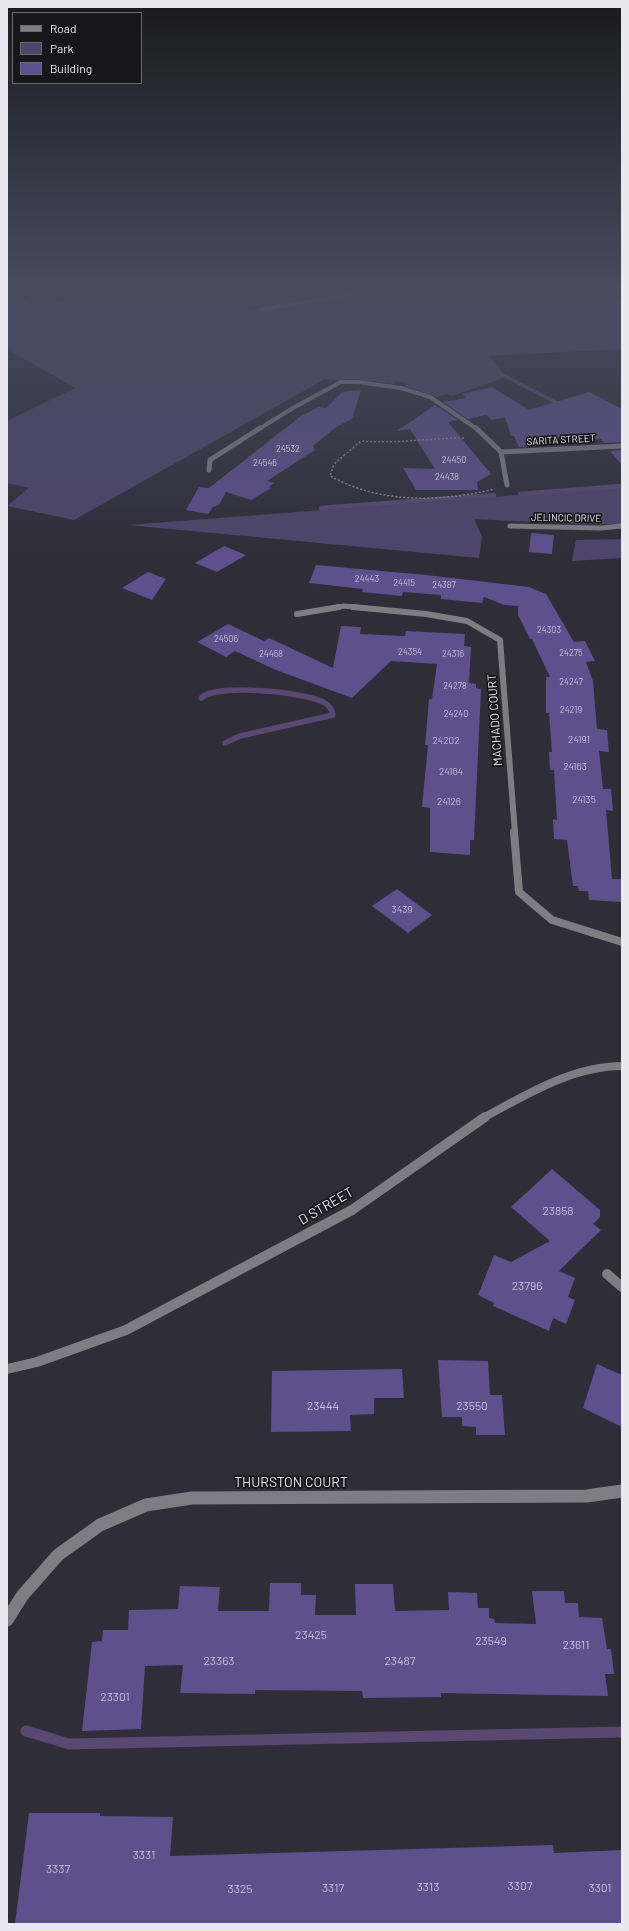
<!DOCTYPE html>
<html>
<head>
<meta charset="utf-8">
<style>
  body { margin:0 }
  #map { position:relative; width:629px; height:1931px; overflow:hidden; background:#2f2d38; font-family:Barlow,sans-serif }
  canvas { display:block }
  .frame { position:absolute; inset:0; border:8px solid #e9e7ef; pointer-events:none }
  .legend { position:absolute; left:12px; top:12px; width:130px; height:72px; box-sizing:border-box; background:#17161b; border:1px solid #6b6a70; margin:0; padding:5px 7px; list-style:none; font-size:12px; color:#e9e7ef }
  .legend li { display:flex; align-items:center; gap:8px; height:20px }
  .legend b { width:20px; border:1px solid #6b6a70 }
</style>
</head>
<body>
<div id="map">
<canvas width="629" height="1931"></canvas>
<div class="frame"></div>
<ul class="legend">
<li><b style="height:5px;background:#7e7d83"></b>Road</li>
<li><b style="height:11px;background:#4d456c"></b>Park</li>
<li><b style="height:11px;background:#5e4f8d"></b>Building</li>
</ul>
</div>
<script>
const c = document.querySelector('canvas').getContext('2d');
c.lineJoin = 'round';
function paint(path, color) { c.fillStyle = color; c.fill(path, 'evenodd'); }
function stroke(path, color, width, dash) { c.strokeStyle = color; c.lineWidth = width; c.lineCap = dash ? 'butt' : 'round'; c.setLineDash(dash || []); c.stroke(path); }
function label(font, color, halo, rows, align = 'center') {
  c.font = font + ' Barlow,sans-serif'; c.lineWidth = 3.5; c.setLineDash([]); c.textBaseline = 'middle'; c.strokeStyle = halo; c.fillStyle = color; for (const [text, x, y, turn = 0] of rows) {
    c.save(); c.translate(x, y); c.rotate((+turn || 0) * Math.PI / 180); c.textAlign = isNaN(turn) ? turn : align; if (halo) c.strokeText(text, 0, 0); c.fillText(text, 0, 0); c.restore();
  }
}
paint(new Path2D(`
  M167 288H375L257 306 237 311 273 308 409 288H470L535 301 573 288 622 301V349L489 356 501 374 506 377 452 396 446 394 437 397 405 386 408 383 395 381 393 384 355 379 330 380 325 379 74 520 7 506 29 488 7 483V421L75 388 7 349V290L34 305Z
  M622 487V524H575L474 519 482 537 479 558 128 525Z
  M622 539V558L572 561 576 540Z`), '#4d456c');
stroke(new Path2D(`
  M489 358 501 374 563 406`), '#584872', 3.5);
stroke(new Path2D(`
  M520 494 622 486
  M321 508 494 495`), '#584872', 4.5);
stroke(new Path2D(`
  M201 698C215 683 308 692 325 703 330 706 332 709 333 715L240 736 225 743`), '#584872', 5.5);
stroke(new Path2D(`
  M26 1731 69 1744 622 1732`), '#584872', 11);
paint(new Path2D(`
  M492 387 529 410 589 392 622 409V442L604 443 601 439H547L537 446 519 447 514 436H511L505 417 492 420 486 415 468 419 443 402 467 398 462 394Z
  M361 390 352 419 336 427 313 446 315 450 267 481 274 483 269 487 271 488 251 500 226 492 219 505 213 507 208 514 186 510 199 487 209 488 301 416 319 407 326 408 342 392Z
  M435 405 458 420 448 422 491 474 477 482 478 490H416L403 468 435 469 410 429 397 431Z
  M622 450V465L610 451Z
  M531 533 554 535 552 554 529 552Z
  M224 546 246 555 217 572 195 563Z
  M316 565 426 575 529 587 546 594 574 642 585 641 595 661 586 662 593 681 597 729 607 730 609 752 599 751 603 789H611L613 811 606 810 612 879H622V902L589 900 588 891H579L578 886H573L567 840 554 839 553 819 557 820 554 770H550L549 752H552L549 713H546V677H550L532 639H530L518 615V606L504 605 484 597 482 603 441 599V595L403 592 402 596 362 592 363 589 309 583Z
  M148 572 166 579 152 600 122 588Z
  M228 624 264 641 269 638 333 668 341 626 361 627 360 634 405 636 406 631 465 634 464 646 471 647 469 683 476 684V688L481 689 474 840H470V855L430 852V808L422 807 428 745H425L429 699H432L437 664 391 661 352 698 276 670 235 651 226 657 197 642Z
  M397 889 432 915 408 933 372 906Z
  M552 1169 600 1210V1217L593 1224 601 1230 559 1271 575 1278 568 1297 575 1300 566 1324 553 1318 549 1331 493 1306 494 1303 478 1295 494 1255 511 1262 550 1241 511 1207Z
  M438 1360 488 1361 490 1395H502L505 1435H476V1427L462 1426V1417H442Z
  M597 1364 622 1375V1427L583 1408Z
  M402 1369 404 1398H374V1414L350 1415 351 1431 271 1432 272 1371Z
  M270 1583H301V1595H316L315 1615H356L355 1584H393L395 1611 449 1610 448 1592 477 1593 478 1608H489V1618L494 1619 495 1623 536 1624 532 1591H564L565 1603H578L579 1617 602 1618 607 1649H611L614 1674H605L608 1696 441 1693V1697L363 1698 362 1691 255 1690V1694L180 1693 183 1665 145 1666 141 1729 82 1731 92 1642 102 1641 103 1630H128L129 1610 178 1609 180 1586 220 1587 218 1611H269Z
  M29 1813H100V1816L173 1817 170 1856 553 1845 554 1853 622 1850V1924H15Z`), '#5e4f8d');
stroke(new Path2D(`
  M464 438C430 438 395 444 361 441L334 464 330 476C381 504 440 502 495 489`), '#918f98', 1.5, [2, 2]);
stroke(new Path2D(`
  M175 290 192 288
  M261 309 390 288`), '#7e7d83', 4);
stroke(new Path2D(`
  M510 526 601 528 622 526`), '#7e7d83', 5);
stroke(new Path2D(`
  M259 429 293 408 341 382H358L401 388 430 397 477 429`), '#7e7d83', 4);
stroke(new Path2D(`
  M476 428 501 452 507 485
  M501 452 622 446
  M209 470 210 460 260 428
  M333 608 344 606 363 608`), '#7e7d83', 5);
stroke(new Path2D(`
  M353 607 426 614 467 621 500 640 515 833
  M297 614 339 607`), '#7e7d83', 6);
stroke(new Path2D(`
  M514 832 519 892 552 920 622 942
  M483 1118C526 1095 572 1066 622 1066`), '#7e7d83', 8);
stroke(new Path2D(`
  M607 1274 622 1287
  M7 1369 37 1362 126 1330 352 1210 485 1117`), '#7e7d83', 10);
stroke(new Path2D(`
  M7 1620 22 1596 58 1555 100 1525 146 1505 192 1498 587 1496 622 1491`), '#7e7d83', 13);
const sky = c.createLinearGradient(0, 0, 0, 558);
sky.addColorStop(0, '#1a191f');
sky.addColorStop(0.52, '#474c5e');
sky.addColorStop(1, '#474c5e00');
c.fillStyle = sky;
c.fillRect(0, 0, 629, 558);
label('9px', '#c6c1d6', null, [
  ["24532",288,449],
  ["24450",454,460],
  ["24546",265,463],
  ["24438",447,477],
  ["24443",367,579],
  ["24415",404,583],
  ["24387",444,585],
  ["24303",549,630],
  ["24506",226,639],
  ["24354",410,652],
  ["24275",571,653],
  ["24468",271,654],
  ["24316",453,654],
  ["24247",571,682],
  ["24278",455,686],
  ["24219",571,710],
  ["24240",456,714]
]);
label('10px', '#e9e7ef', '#17161b', [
  ["SARITA STREET",561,440,-3],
  ["JELINCIC DRIVE",566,518,1]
]);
label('10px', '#c6c1d6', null, [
  ["24191",579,740],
  ["24202",446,741],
  ["24163",575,767],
  ["24164",451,772],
  ["24135",584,800],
  ["24126",449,802],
  ["3439",402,910]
]);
label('12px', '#e9e7ef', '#17161b', [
  ["MACHADO COURT",495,720,-94]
]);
label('12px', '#c6c1d6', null, [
  ["23858",558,1211],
  ["23796",527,1286],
  ["23444",323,1406],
  ["23550",472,1406],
  ["23425",311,1635],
  ["23549",491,1641],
  ["23611",576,1645],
  ["23363",219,1661],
  ["23487",400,1661],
  ["23301",115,1697],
  ["3331",144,1855],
  ["3337",58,1869],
  ["3307",520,1886],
  ["3313",428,1887],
  ["3317",333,1888],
  ["3301",600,1888],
  ["3325",240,1889]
]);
label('14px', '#e9e7ef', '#17161b', [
  ["D STREET",326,1206,-30],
  ["THURSTON COURT",291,1482]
]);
</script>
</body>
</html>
